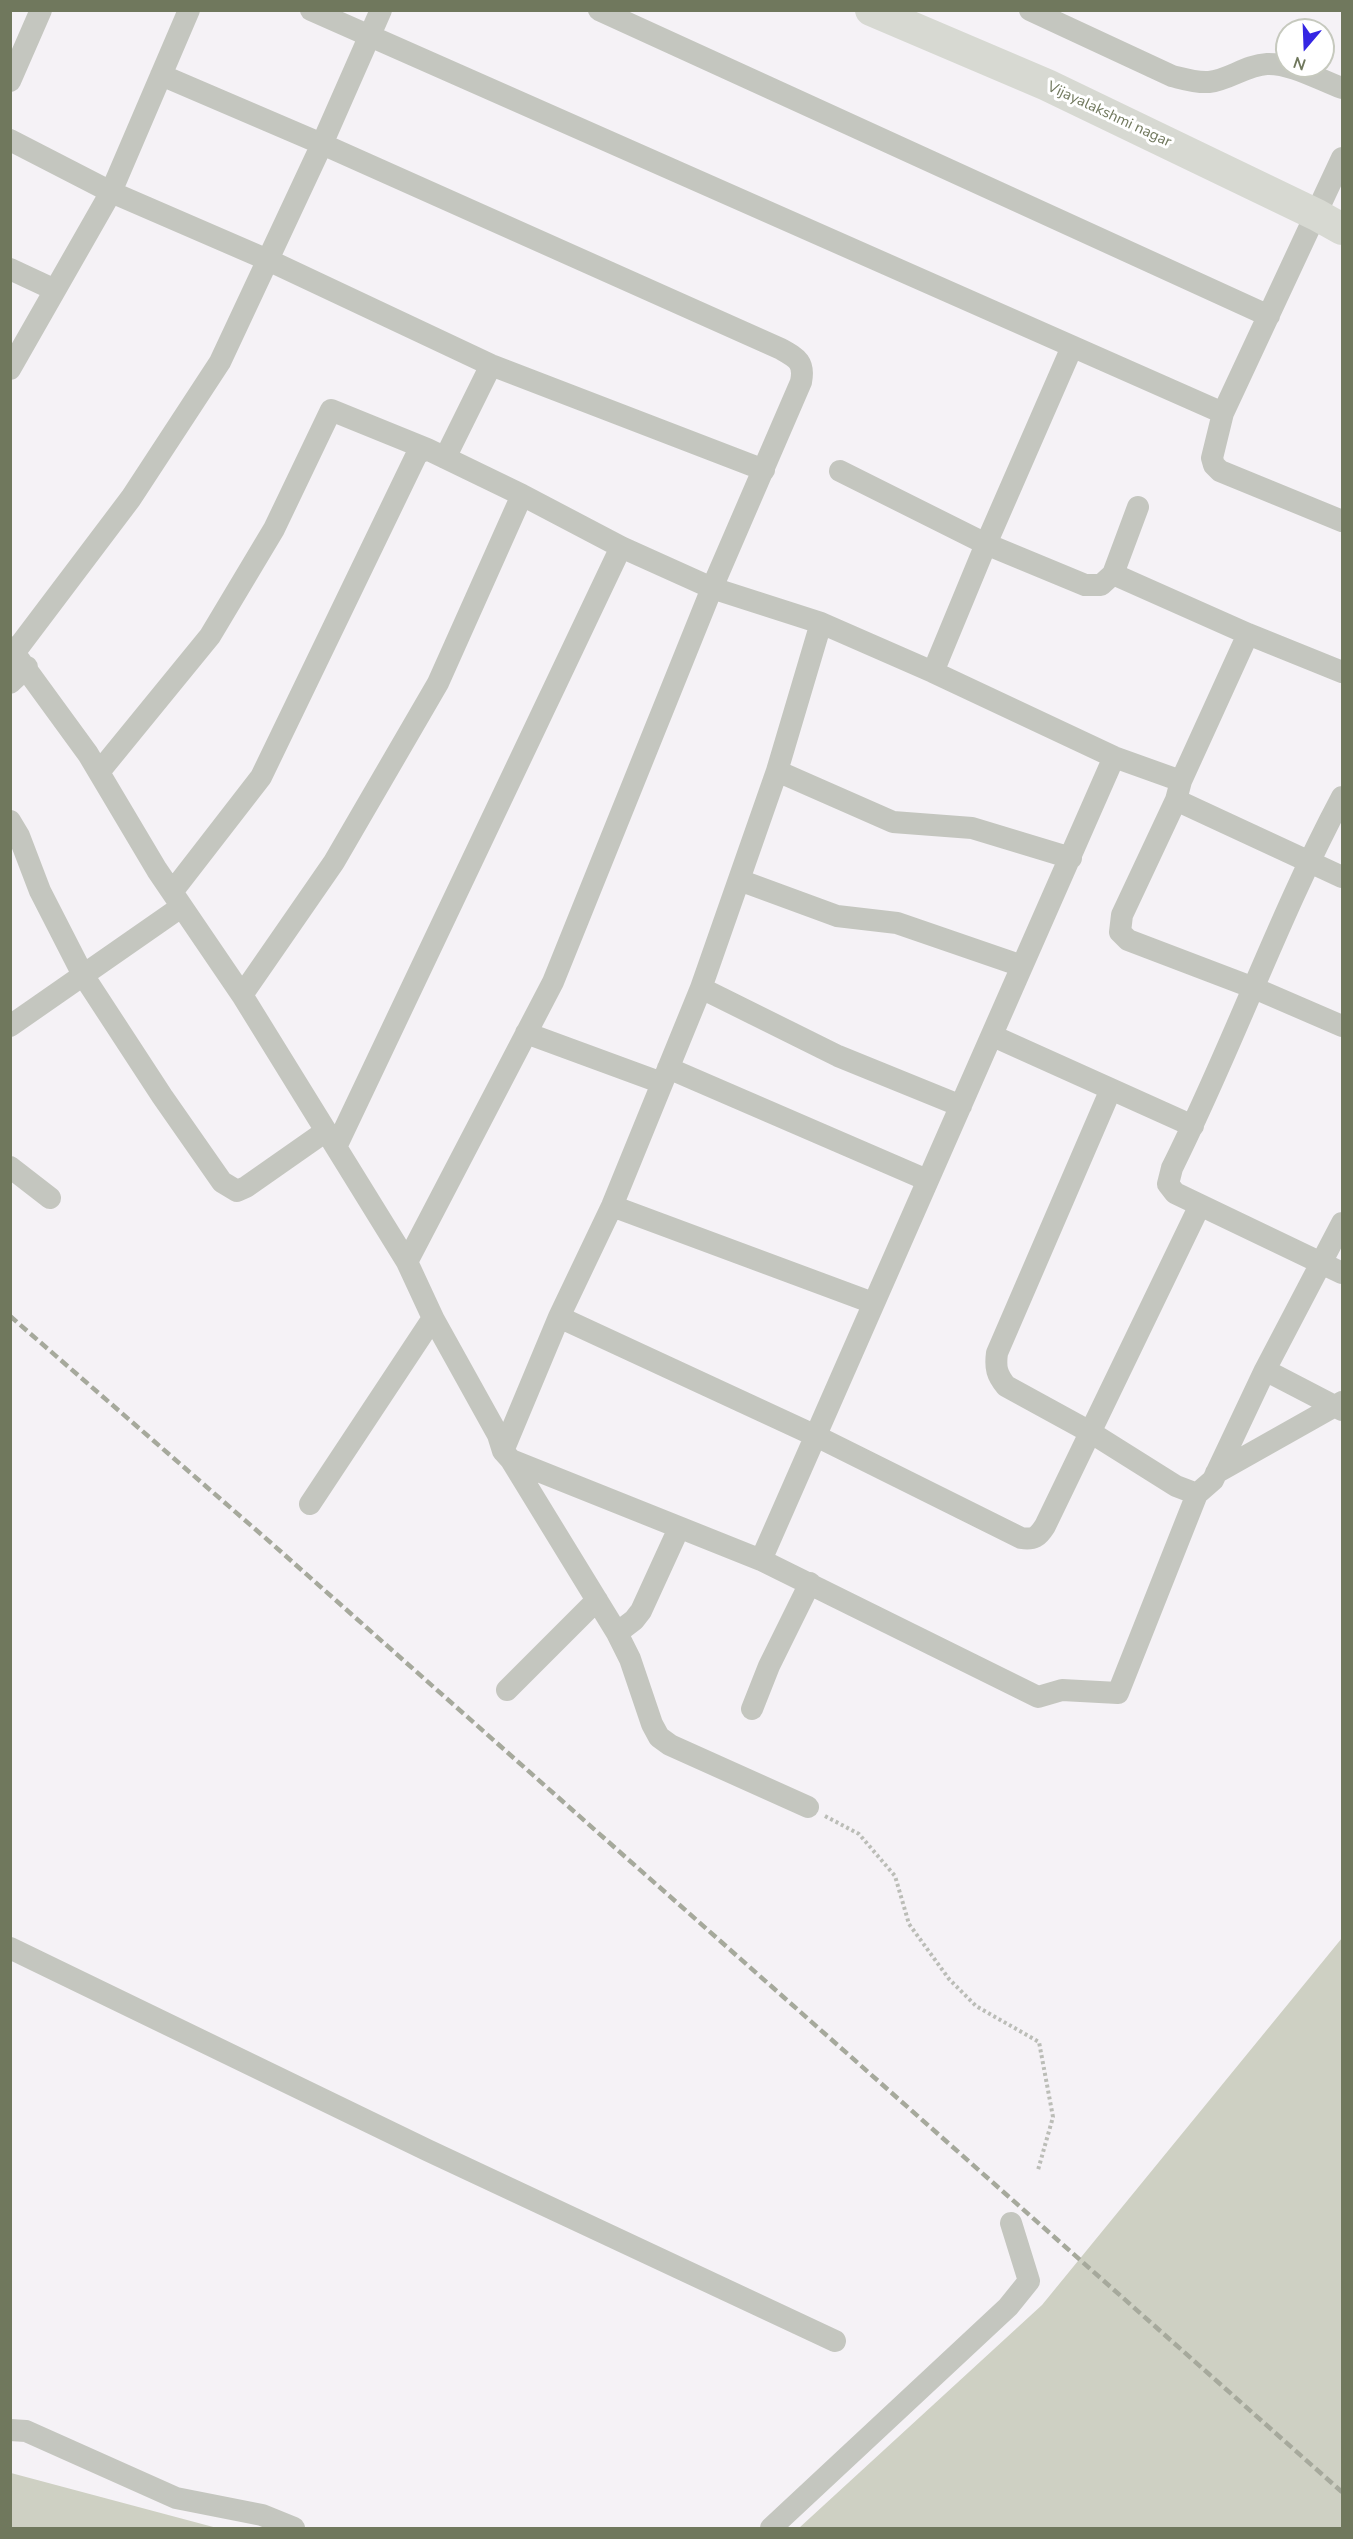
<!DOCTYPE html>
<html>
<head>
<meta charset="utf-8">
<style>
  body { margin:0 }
  #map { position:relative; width:1353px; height:2539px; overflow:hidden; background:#f5f2f6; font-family:"Nunito Sans",sans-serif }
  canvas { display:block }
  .frame { position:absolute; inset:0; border:12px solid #70785d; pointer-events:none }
  .north { position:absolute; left:1275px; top:18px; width:60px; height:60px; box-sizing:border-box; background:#fff; border:2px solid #c6c9be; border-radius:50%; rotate:199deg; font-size:16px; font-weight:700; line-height:24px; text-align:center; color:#70785d }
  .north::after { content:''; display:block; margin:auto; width:21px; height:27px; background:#3526e3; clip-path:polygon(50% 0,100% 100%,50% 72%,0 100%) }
</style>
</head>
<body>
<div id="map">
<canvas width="1353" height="2539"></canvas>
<div class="frame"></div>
<div class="north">N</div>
</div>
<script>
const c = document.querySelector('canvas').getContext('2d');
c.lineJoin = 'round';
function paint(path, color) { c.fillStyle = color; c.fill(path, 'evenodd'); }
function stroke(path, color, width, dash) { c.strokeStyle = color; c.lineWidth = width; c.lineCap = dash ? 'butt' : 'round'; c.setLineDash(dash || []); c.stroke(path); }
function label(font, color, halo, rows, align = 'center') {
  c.font = font + ' "Nunito Sans",sans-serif'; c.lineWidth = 6; c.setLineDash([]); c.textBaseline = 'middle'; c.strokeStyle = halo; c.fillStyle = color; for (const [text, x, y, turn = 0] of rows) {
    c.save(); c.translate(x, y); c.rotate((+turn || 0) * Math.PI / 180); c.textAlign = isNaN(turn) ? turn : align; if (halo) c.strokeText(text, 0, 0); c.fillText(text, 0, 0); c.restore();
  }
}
paint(new Path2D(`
  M1342 1938V2528H799L1042 2305Z
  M11 2473 217 2528H11Z`), '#ced0c3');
stroke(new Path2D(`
  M825 1816 859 1834 895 1876 909 1924 949 1979 976 2006 1039 2042 1053 2117 1038 2170`), '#bbbdb7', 4, [3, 3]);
stroke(new Path2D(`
  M311 10 1223 413
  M599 10 1269 316
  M1030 10 1172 76C1184 79 1196 83 1209 82 1229 80 1246 65 1267 64 1291 63 1320 80 1342 88
  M161 75 322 144 781 349C797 358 805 362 801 382L712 588 553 982 407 1262
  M10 81 41 10
  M10 140 111 192 268 260 491 365 764 470
  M1342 158 1223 413 1212 458 1214 465 1220 471 1342 521
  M10 269 55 290
  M10 369 111 192 189 10
  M445 458 491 365
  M840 471 986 544 1085 585H1101L1113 574 1138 507
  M1113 574 1248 634 1342 672
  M1248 634 1181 781 1176 800 1122 915 1120 932 1128 940 1254 988 1342 1026
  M10 647 88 754 157 870 242 995 407 1262 433 1318 498 1435 503 1451 511 1460 617 1633 630 1659 652 1724 659 1737 670 1745 808 1807
  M14 653 131 498 220 362 322 144 381 10
  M933 672 986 544 1072 347
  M10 683 27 667
  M777 771 893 822 972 828 1071 858
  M99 772 210 636 274 529 331 410 427 449
  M1342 797C1278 917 1233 1046 1172 1168L1168 1184 1175 1193 1342 1273
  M1176 800 1342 877
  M10 821 19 836 40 891 83 975 162 1096 222 1182 237 1191 246 1187 326 1131
  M739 880 837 916 897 923 1022 966
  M172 892 261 777 417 454 427 449 522 495 621 547 712 588 821 623 933 672 1114 757 1181 781
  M701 988 838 1056 961 1106
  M242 995 334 862 438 683 522 495
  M10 1026 181 907
  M526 1033 662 1083
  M993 1036 1193 1126
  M668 1068 927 1180
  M1111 1089 997 1353C995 1368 997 1375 1006 1386L1090 1432 1176 1486 1197 1494 1213 1480 1265 1370 1342 1223
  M336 1147 621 547
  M10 1167 50 1198
  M612 1206 873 1303
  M559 1317 816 1436 1021 1538C1034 1540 1038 1537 1045 1526L1200 1205
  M1265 1370 1342 1410
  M503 1451 559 1317 612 1206 701 988 777 771 821 623
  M511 1460 761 1560 1038 1697 1062 1690 1118 1693 1197 1494
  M1216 1473 1342 1402
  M310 1504 433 1318
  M761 1560 1114 757
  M617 1633 634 1620 641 1611 679 1528
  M507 1690 597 1600
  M752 1709 769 1666 810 1583
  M10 1948 427 2150 835 2341
  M10 2430 26 2431 176 2498 262 2515 294 2528
  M771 2528 1008 2307 1029 2281 1011 2223`), '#c4c6bf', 22);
stroke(new Path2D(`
  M871 10 1047 85 1317 215 1342 229`), '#d7d9d2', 32);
stroke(new Path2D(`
  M10 1316 270 1542 1342 2492`), '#a6a99c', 4.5, [9, 4.5]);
label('15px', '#70785d', '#fff', [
  ["Vijayalakshmi nagar",1109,115,25]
]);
</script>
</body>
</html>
